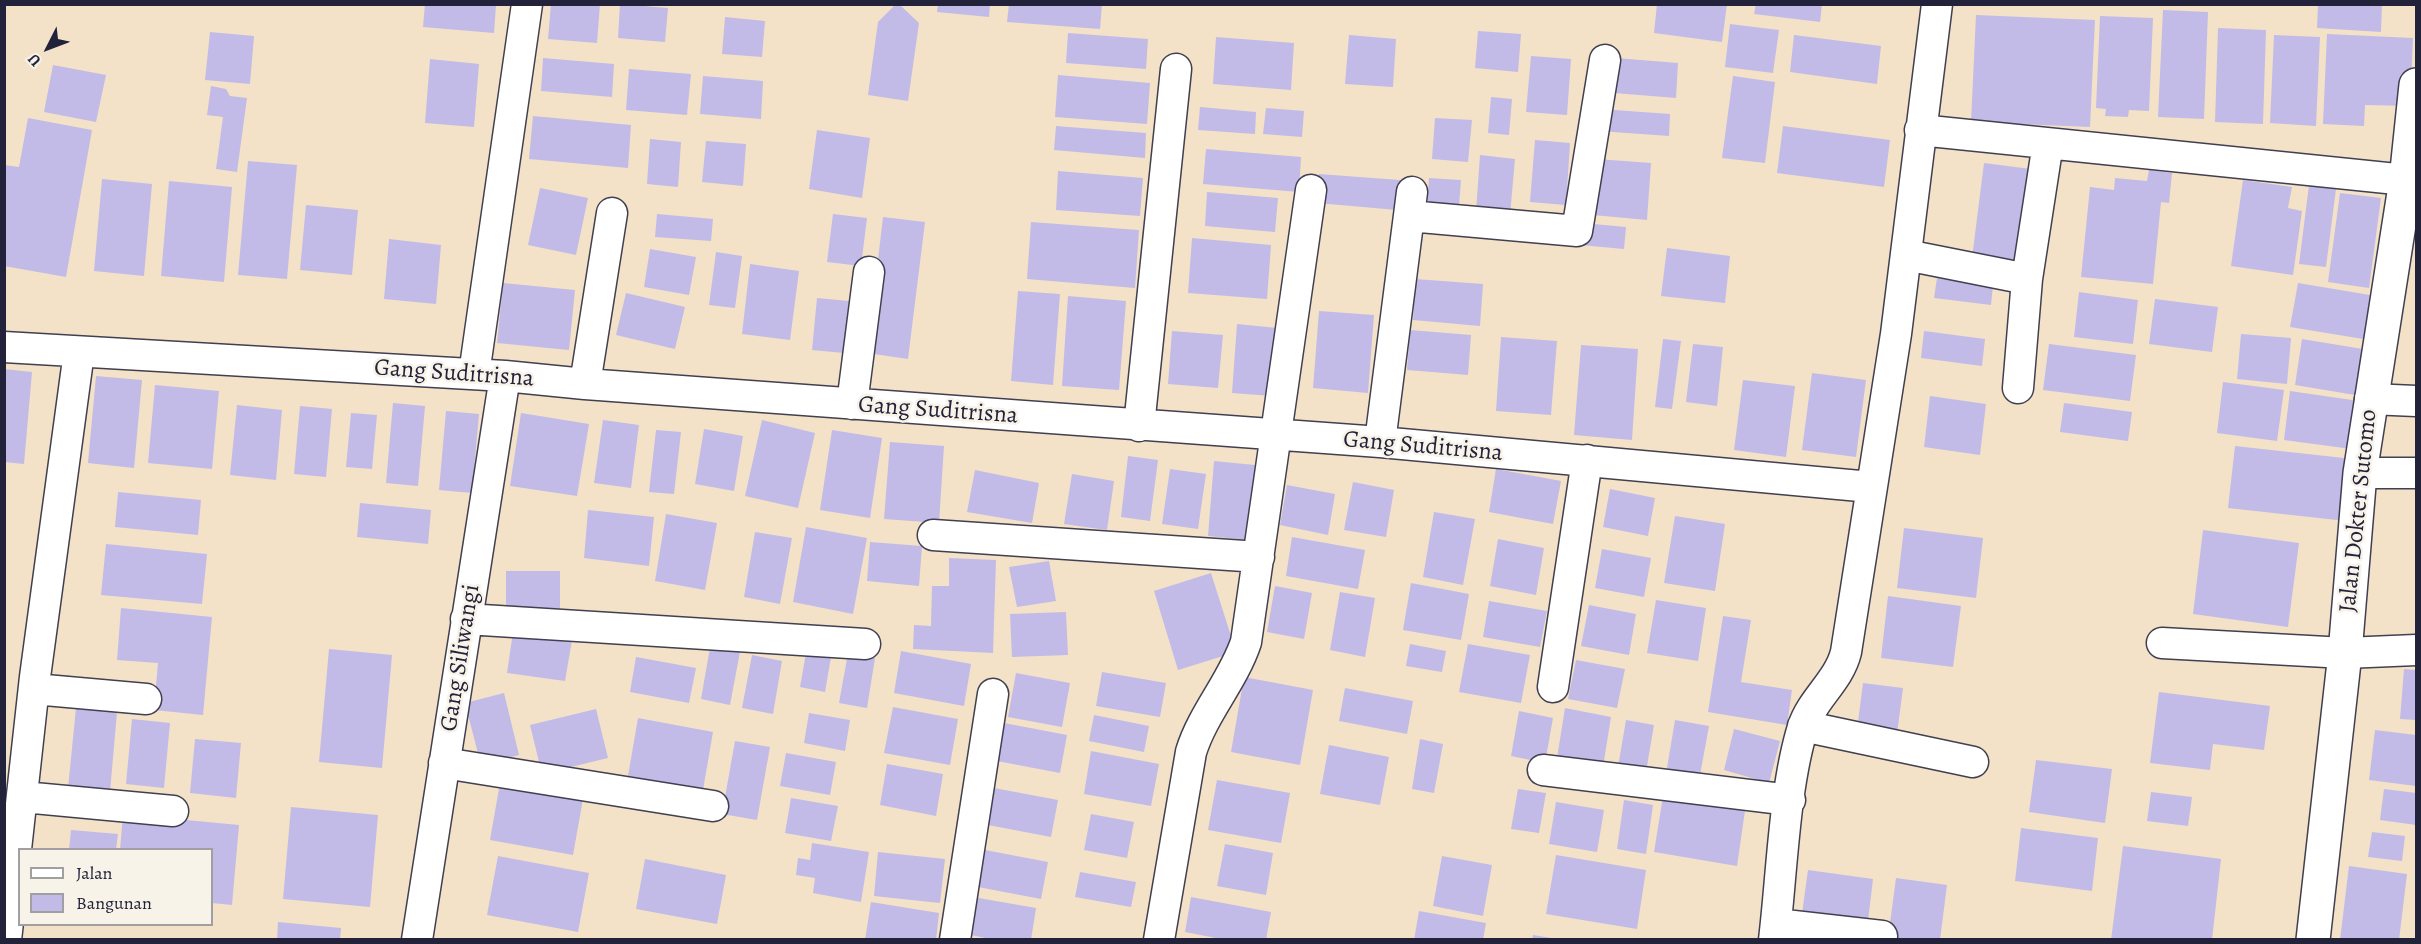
<!DOCTYPE html>
<html>
<head>
<meta charset="utf-8">
<style>
  body { margin:0 }
  #map { position:relative; width:2421px; height:944px; overflow:hidden; background:#f3e2c7; font-family:Alegreya,serif }
  canvas { display:block }
  .frame { position:absolute; inset:0; border:6px solid #22223b; pointer-events:none }
  .legend { position:absolute; left:18px; top:848px; width:195px; height:78px; box-sizing:border-box; background:#f7f3e8; border:2px solid #a29fa3; margin:0; padding:8px 10px; list-style:none; font-size:18px; color:#22223b }
  .legend li { display:flex; align-items:center; gap:12px; height:30px }
  .legend b { width:30px; border:2px solid #a29fa3 }
  .north { position:absolute; left:18px; top:18px; width:60px; height:60px; -webkit-text-stroke:4px #f7f3e8; paint-order:stroke; rotate:228deg; font-size:16px; font-weight:700; line-height:24px; text-align:center; color:#22223b }
  .north::after { content:''; display:block; margin:auto; width:21px; height:27px; background:#22223b; clip-path:polygon(50% 0,100% 100%,50% 72%,0 100%) }
</style>
</head>
<body>
<div id="map">
<canvas width="2421" height="944"></canvas>
<div class="frame"></div>
<ul class="legend">
<li><b style="height:8px;background:#fff"></b>Jalan</li>
<li><b style="height:16px;background:#c2bbe8"></b>Bangunan</li>
</ul>
<div class="north">U</div>
</div>
<script>
const c = document.querySelector('canvas').getContext('2d');
c.lineJoin = 'round';
function paint(path, color) { c.fillStyle = color; c.fill(path, 'evenodd'); }
function stroke(path, color, width, dash) { c.strokeStyle = color; c.lineWidth = width; c.lineCap = dash ? 'butt' : 'round'; c.setLineDash(dash || []); c.stroke(path); }
function label(font, color, halo, rows, align = 'center') {
  c.font = font + ' Alegreya,serif'; c.lineWidth = 5; c.setLineDash([]); c.textBaseline = 'middle'; c.strokeStyle = halo; c.fillStyle = color; for (const [text, x, y, turn = 0] of rows) {
    c.save(); c.translate(x, y); c.rotate((+turn || 0) * Math.PI / 180); c.textAlign = isNaN(turn) ? turn : align; if (halo) c.strokeText(text, 0, 0); c.fillText(text, 0, 0); c.restore();
  }
}
paint(new Path2D(`
  M425 4 496 5 494 33 423 27Z
  M551 4H600L597 43 548 39Z
  M620 4 668 8 665 42 618 38Z
  M938 4H990L989 17 937 12Z
  M1009 4H1102L1100 29 1007 22Z
  M1657 4H1727L1722 42 1654 33Z
  M1756 4H1822L1820 22 1754 14Z
  M2318 4H2382L2381 32 2317 28Z
  M895 5H900L919 23 908 101 868 95 878 22Z
  M2163 10 2208 12 2204 119 2158 117Z
  M1976 15 2095 20 2090 127 1971 122Z
  M2100 16 2153 18 2149 111 2129 110 2128 117 2105 116 2106 109 2096 108Z
  M725 17 765 21 762 57 722 54Z
  M1730 24 1779 30 1773 73 1725 67Z
  M2218 28 2266 30 2263 124 2215 122Z
  M1478 31 1521 34 1518 72 1475 68Z
  M210 32 254 36 250 84 205 80Z
  M1068 33 1148 39 1146 69 1066 63Z
  M2327 34 2413 38 2410 106 2365 105 2364 126 2323 124Z
  M1349 35 1396 39 1393 87 1345 84Z
  M1794 35 1881 46 1877 84 1790 72Z
  M2274 35 2320 37 2316 126 2270 123Z
  M1216 37 1294 43 1291 90 1213 84Z
  M1531 56 1571 59 1567 115 1526 112Z
  M543 58 614 64 612 97 541 91Z
  M1616 58 1678 63 1676 98 1614 93Z
  M430 59 479 64 474 127 425 123Z
  M53 65 106 75 96 122 44 112Z
  M629 69 691 74 687 115 626 110Z
  M1058 75 1150 83 1147 124 1055 117Z
  M703 76 763 81 761 119 700 114Z
  M1733 76 1775 82 1765 163 1722 158Z
  M211 86 226 89 230 96 247 98 237 172 216 169 223 117 207 115Z
  M1491 97 1512 99 1509 135 1488 133Z
  M1200 107 1256 112 1255 134 1198 130Z
  M1266 108 1304 111 1302 137 1263 134Z
  M1600 109 1670 114 1669 136 1599 131Z
  M533 116 631 125 628 168 529 159Z
  M28 118 92 130 66 277 4 266V165L19 167Z
  M1435 118 1472 120 1468 162 1432 159Z
  M1056 126 1146 133 1145 158 1054 150Z
  M1783 126 1890 140 1884 187 1777 173Z
  M817 130 870 138 862 198 809 189Z
  M650 139 681 142 678 187 647 184Z
  M1535 140 1570 143 1566 205 1530 202Z
  M706 141 746 144 743 186 702 182Z
  M1206 149 1301 157 1299 192 1203 184Z
  M1480 155 1515 159 1510 215 1476 212Z
  M1597 159 1651 163 1647 220 1593 215Z
  M248 161 297 165 287 279 238 275Z
  M1984 163 2031 169 2019 263 1972 258Z
  M2149 170 2172 173 2169 203 2161 202 2153 284 2081 277 2090 187 2114 190 2115 178 2147 181Z
  M1058 171 1143 178 1140 216 1056 210Z
  M1319 174 1400 180 1397 210 1317 203Z
  M1429 178 1461 180 1459 206 1427 204Z
  M102 179 152 184 144 276 94 271Z
  M2243 180 2292 187 2288 208 2302 211 2293 275 2231 266Z
  M169 181 232 187 224 282 161 276Z
  M2309 185 2336 189 2326 267 2299 264Z
  M540 188 588 198 576 255 528 245Z
  M1207 192 1278 198 1275 232 1205 226Z
  M2340 193 2381 198 2369 288 2328 282Z
  M306 205 358 210 352 275 300 270Z
  M657 214 713 219 711 241 655 237Z
  M833 214 867 218 861 266 827 262Z
  M883 217 925 222 908 359 867 353Z
  M1031 222 1139 230 1135 288 1027 279Z
  M1582 223 1626 227 1624 249 1580 245Z
  M1192 238 1271 245 1267 299 1188 293Z
  M389 239 441 245 436 304 384 299Z
  M1667 248 1730 256 1725 303 1661 296Z
  M650 249 696 257 689 295 644 287Z
  M716 252 742 256 735 308 709 305Z
  M750 264 799 271 790 340 742 334Z
  M1937 278 1993 286 1991 305 1934 298Z
  M1415 279 1483 284 1480 326 1413 320Z
  M503 283 575 290 569 350 497 343Z
  M2298 283 2376 296 2369 340 2290 327Z
  M1018 291 1060 294 1053 385 1011 381Z
  M2079 292 2138 300 2133 344 2074 337Z
  M626 293 685 307 675 349 616 335Z
  M1068 296 1126 301 1119 390 1062 386Z
  M817 298 859 302 854 354 812 350Z
  M2155 299 2218 307 2212 352 2149 344Z
  M1319 311 1374 315 1368 393 1313 388Z
  M1237 324 1277 328 1272 396 1232 393Z
  M1410 330 1471 335 1468 375 1407 370Z
  M1172 331 1223 335 1218 388 1168 384Z
  M1924 331 1985 339 1982 366 1921 358Z
  M2241 334 2291 338 2287 384 2237 379Z
  M1501 337 1557 341 1551 415 1496 411Z
  M1663 339 1681 341 1672 409 1655 407Z
  M2302 339 2375 351 2367 397 2295 385Z
  M1693 344 1723 347 1717 406 1686 402Z
  M2049 344 2136 355 2130 401 2043 390Z
  M1581 345 1638 349 1632 440 1574 435Z
  M4 369 32 372 24 464 4 462Z
  M1812 373 1866 380 1856 457 1802 450Z
  M96 376 142 380 134 468 88 463Z
  M1743 380 1795 386 1786 457 1734 450Z
  M2223 382 2284 390 2277 441 2217 433Z
  M155 385 219 391 212 469 148 463Z
  M2290 391 2366 402 2359 450 2284 440Z
  M1930 396 1986 404 1980 455 1924 447Z
  M393 403 425 406 418 486 386 483Z
  M2064 403 2132 412 2128 441 2060 432Z
  M237 405 282 410 276 480 230 475Z
  M300 406 332 409 326 477 294 474Z
  M446 411 479 414 472 493 439 490Z
  M351 413 377 415 372 469 346 467Z
  M521 413 589 424 577 496 510 486Z
  M603 420 639 425 631 488 594 483Z
  M762 420 815 433 798 508 745 496Z
  M704 429 743 436 734 491 695 484Z
  M656 430 681 432 674 494 649 492Z
  M832 430 882 438 870 518 820 510Z
  M890 442 944 446 939 523 884 519Z
  M2235 446 2353 459 2346 521 2228 508Z
  M1128 456 1158 460 1150 521 1121 517Z
  M1214 461 1255 465 1249 540 1208 536Z
  M1170 469 1206 474 1198 529 1162 524Z
  M1496 469 1561 481 1553 524 1489 512Z
  M975 470 1039 483 1032 523 967 512Z
  M1072 474 1114 481 1107 530 1064 524Z
  M1353 482 1394 490 1386 537 1344 530Z
  M1287 485 1335 494 1328 535 1280 525Z
  M1610 489 1655 498 1648 536 1603 527Z
  M118 492 201 500 198 535 115 527Z
  M360 503 431 510 428 544 357 537Z
  M588 510 654 517 649 566 584 558Z
  M1434 512 1475 519 1463 585 1423 577Z
  M666 514 717 523 705 590 655 581Z
  M1675 516 1725 524 1715 591 1664 583Z
  M806 527 867 538 853 614 793 602Z
  M1904 528 1983 538 1976 598 1897 588Z
  M2203 530 2299 543 2288 627 2193 614Z
  M755 532 792 538 780 604 744 597Z
  M1292 537 1365 550 1358 589 1286 576Z
  M1498 539 1544 548 1536 595 1490 586Z
  M870 542 922 546 919 586 867 581Z
  M106 544 207 554 202 604 101 595Z
  M1602 549 1651 558 1644 597 1595 588Z
  M949 558 996 560 993 653 913 649 914 625 931 626 932 586H949Z
  M1049 561 1056 601 1017 607 1009 567Z
  M506 571H560V617H506Z
  M1211 573 1236 652 1178 670 1154 591Z
  M1411 583 1469 594 1461 640 1403 630Z
  M1275 586 1312 593 1304 639 1267 632Z
  M1340 592 1375 598 1365 657 1330 650Z
  M1888 596 1961 606 1953 667 1881 658Z
  M1656 600 1706 608 1698 661 1647 653Z
  M1489 601 1547 611 1540 647 1483 637Z
  M1589 605 1636 614 1629 655 1581 646Z
  M121 608 212 617 203 715 154 710 158 663 117 660Z
  M1066 612 1068 655 1012 657 1010 614Z
  M1723 616 1751 620 1741 682 1792 690 1787 725 1708 712Z
  M513 632 572 640 565 681 507 673Z
  M712 636 742 641 730 705 701 699Z
  M1410 644 1446 651 1442 672 1406 666Z
  M1468 644 1530 655 1521 703 1459 692Z
  M329 649 392 655 382 768 319 762Z
  M901 651 971 664 964 706 894 693Z
  M806 653 831 657 825 692 800 687Z
  M848 653 875 658 867 708 839 703Z
  M752 655 782 661 773 714 742 708Z
  M636 657 696 668 689 703 630 692Z
  M1576 660 1625 669 1617 708 1568 699Z
  M2404 669 2416 670V720L2400 719Z
  M1102 672 1166 683 1160 717 1096 706Z
  M1016 673 1070 683 1062 727 1008 717Z
  M1244 677 1313 690 1300 765 1231 752Z
  M1863 683 1903 688 1897 734 1857 730Z
  M1345 688 1413 701 1407 734 1339 721Z
  M2159 692 2270 706 2264 750 2213 744 2210 770 2150 763Z
  M504 693 519 755 481 765 465 703Z
  M893 707 958 719 950 765 884 753Z
  M76 708 117 712 110 792 68 788Z
  M1565 708 1611 717 1603 767 1557 758Z
  M596 709 608 758 542 774 530 725Z
  M1519 711 1553 718 1545 763 1511 756Z
  M809 713 850 720 845 751 804 743Z
  M1094 715 1149 726 1144 752 1089 741Z
  M638 718 713 732 703 790 628 776Z
  M132 719 170 723 164 788 126 784Z
  M1626 720 1654 725 1646 772 1618 767Z
  M1675 720 1709 726 1698 786 1665 780Z
  M1004 723 1067 735 1060 773 997 761Z
  M1734 729 1780 741 1769 783 1724 770Z
  M2375 730 2416 735V786L2369 780Z
  M195 739 241 743 236 798 190 793Z
  M1420 739 1443 744 1434 793 1412 789Z
  M735 741 770 747 757 820 722 814Z
  M1329 745 1389 757 1380 805 1320 794Z
  M1091 751 1159 764 1151 806 1084 794Z
  M786 753 836 762 830 795 780 786Z
  M2036 760 2112 769 2105 823 2029 812Z
  M887 764 943 774 936 816 880 805Z
  M1217 780 1290 793 1281 843 1208 830Z
  M500 783 583 799 573 855 490 840Z
  M994 788 1058 800 1051 837 988 825Z
  M1518 789 1546 793 1539 833 1511 829Z
  M2384 789 2416 793V825L2380 820Z
  M1664 790 1746 804 1737 866 1654 852Z
  M2151 792 2192 797 2188 826 2147 821Z
  M791 798 838 806 831 841 785 833Z
  M1624 800 1653 805 1646 854 1617 849Z
  M1556 802 1604 810 1597 852 1549 844Z
  M291 807 378 815 370 907 283 899Z
  M123 814 239 825 232 905 212 903V850H120Z
  M1091 814 1134 822 1127 858 1084 850Z
  M2021 828 2098 838 2092 891 2015 881Z
  M71 830 118 834 116 850H69Z
  M2372 832 2405 836 2402 861 2368 857Z
  M812 843 869 852 861 902 813 893 815 878 796 875 798 858 810 860Z
  M1225 844 1273 853 1266 895 1217 886Z
  M2123 846 2221 859 2212 940H2111Z
  M985 850 1048 862 1041 899 978 887Z
  M878 852 945 859 940 903 874 896Z
  M1556 855 1646 870 1637 929 1546 914Z
  M498 856 589 873 578 932 487 915Z
  M1442 856 1492 865 1483 916 1433 906Z
  M645 859 726 875 717 924 636 909Z
  M2349 866 2407 874 2399 940H2340Z
  M1808 870 1873 879 1867 929 1801 921Z
  M1080 872 1136 882 1131 907 1075 897Z
  M1896 878 1947 885 1940 940 1888 938Z
  M973 897 1036 908 1031 940H995L966 934Z
  M1191 897 1271 912 1266 940H1226L1185 932Z
  M871 902 939 913 936 940H865Z
  M1419 911 1486 923 1483 940H1414Z
  M278 922 341 928 340 940H277Z
  M1533 935 1551 938V940H1532Z`), '#c2bbe8');
const minor = new Path2D(`
  M1920 130 2416 181
  M1409 216 1577 231 1605 60
  M1906 255 2027 279
  M4 347 505 376 585 384 1380 442 1871 487
  M474 374 527 4
  M585 384 612 213
  M2018 388 2027 279 2048 143
  M2370 399 2416 401
  M852 404 869 272
  M1139 426 1176 69
  M1380 442 1412 192
  M2360 473H2416
  M933 535 1259 557
  M466 619 865 644
  M2162 643 2345 653 2416 650
  M1553 687 1587 460
  M34 689 146 699
  M1803 726 1973 762
  M444 763 713 806
  M1543 770 1790 800
  M23 797 173 811
  M1776 924 1882 936
  M6 940 35 677 79 352
  M417 940 505 376
  M955 940 993 694
  M1159 940 1191 752C1203 713 1233 681 1246 642L1311 190
  M1774 940C1782 874 1784 788 1803 727 1812 699 1839 681 1846 652L1896 334 1937 4`);
const tertiary = new Path2D(`
  M2313 940 2345 653 2360 473 2406 180 2416 85`);
stroke(minor, '#413f50', 33);
stroke(tertiary, '#413f50', 36);
stroke(minor, '#fff', 30);
stroke(tertiary, '#fff', 33);
label('24px', '#22223b', '#f7f3e8', [
  ["Gang Suditrisna",454,374,4],
  ["Gang Suditrisna",938,411,4],
  ["Gang Suditrisna",1423,447,5],
  ["Jalan Dokter Sutomo",2359,511,-84],
  ["Gang Siliwangi",461,658,-81]
]);
</script>
</body>
</html>
